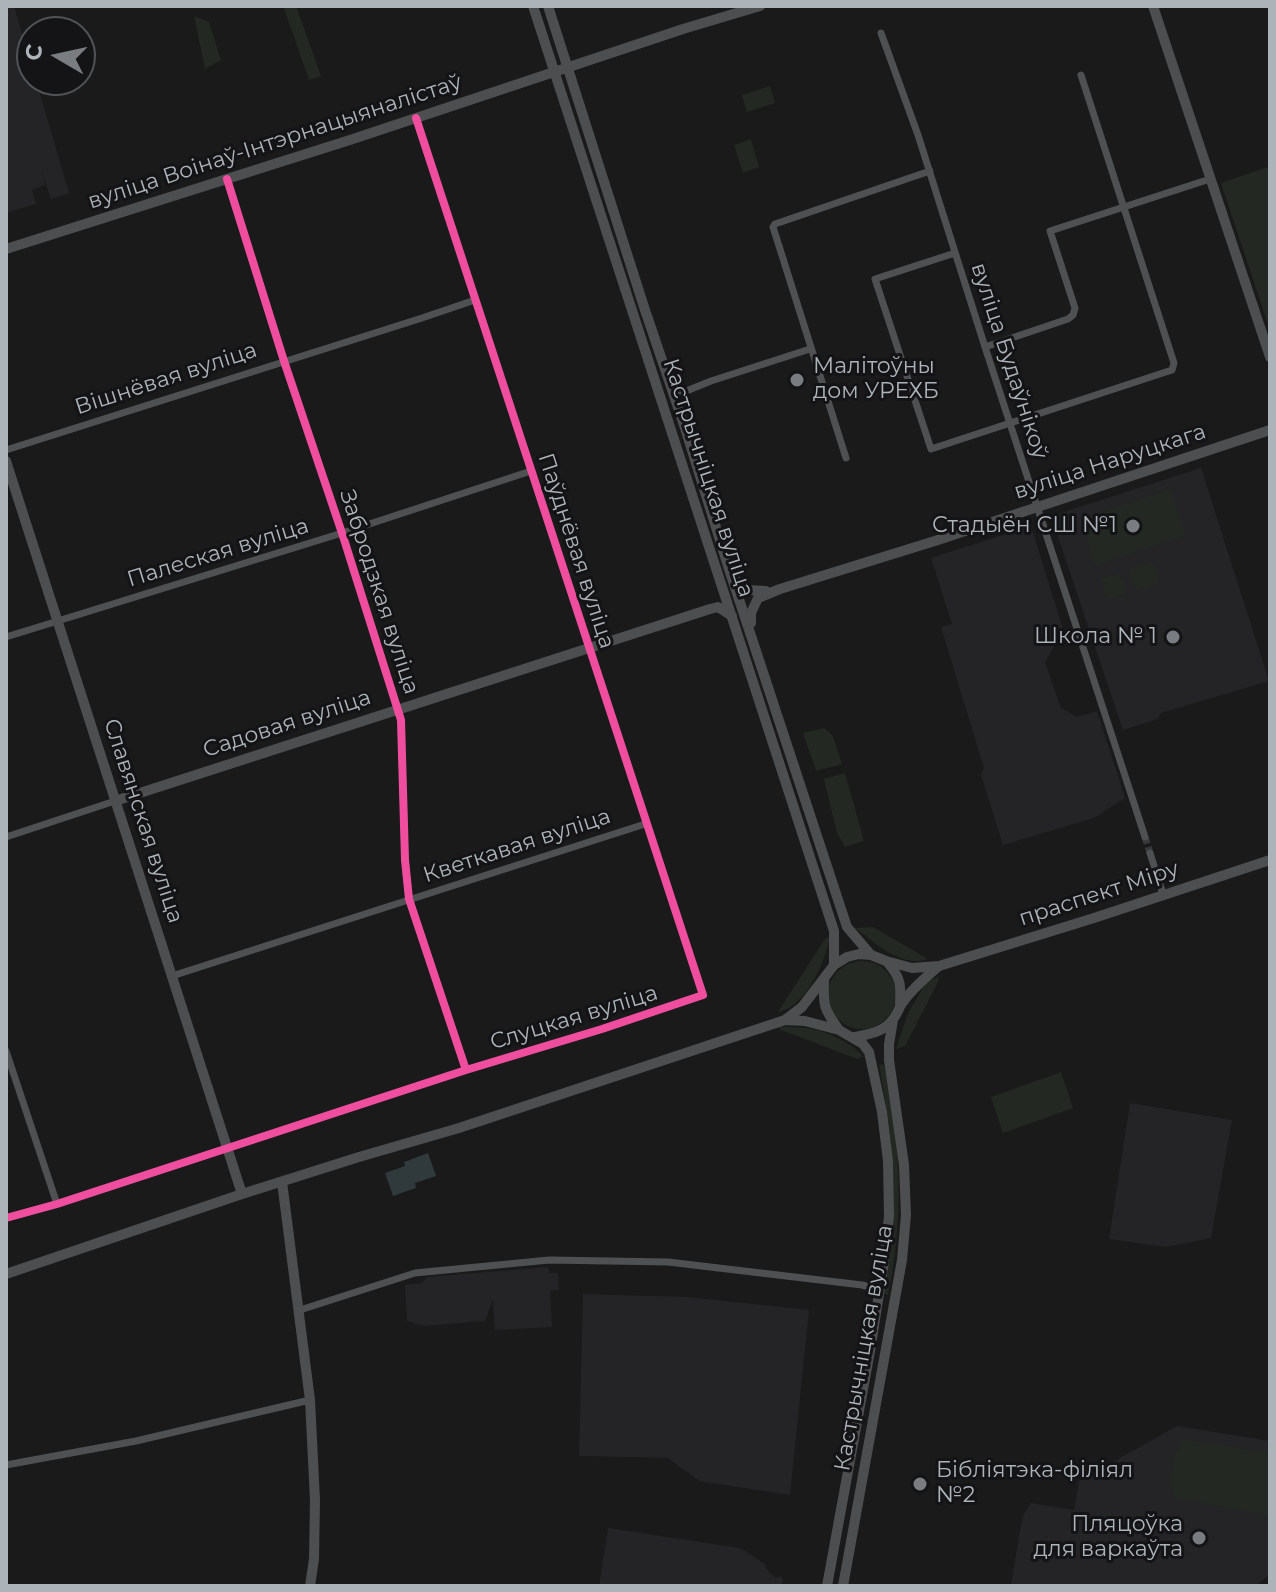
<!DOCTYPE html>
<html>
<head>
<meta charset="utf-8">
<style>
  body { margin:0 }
  #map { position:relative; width:1276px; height:1592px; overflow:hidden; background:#1a1a1a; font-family:Montserrat,sans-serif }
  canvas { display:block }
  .frame { position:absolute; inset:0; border:8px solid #acb3b9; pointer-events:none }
  .north { position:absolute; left:16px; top:16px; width:80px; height:80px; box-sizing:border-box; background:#141416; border:2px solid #515457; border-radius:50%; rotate:279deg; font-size:22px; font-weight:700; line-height:32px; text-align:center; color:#acb3b9 }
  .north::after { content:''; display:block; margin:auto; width:28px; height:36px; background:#797d81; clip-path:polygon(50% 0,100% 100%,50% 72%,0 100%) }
</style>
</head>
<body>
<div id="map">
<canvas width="1276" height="1592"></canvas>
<div class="frame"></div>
<div class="north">С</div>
</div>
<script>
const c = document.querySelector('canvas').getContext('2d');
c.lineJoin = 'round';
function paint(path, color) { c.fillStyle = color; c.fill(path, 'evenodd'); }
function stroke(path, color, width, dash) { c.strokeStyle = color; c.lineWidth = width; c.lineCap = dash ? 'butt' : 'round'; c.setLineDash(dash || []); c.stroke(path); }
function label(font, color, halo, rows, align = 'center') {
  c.font = font + ' Montserrat,sans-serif'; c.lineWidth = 6; c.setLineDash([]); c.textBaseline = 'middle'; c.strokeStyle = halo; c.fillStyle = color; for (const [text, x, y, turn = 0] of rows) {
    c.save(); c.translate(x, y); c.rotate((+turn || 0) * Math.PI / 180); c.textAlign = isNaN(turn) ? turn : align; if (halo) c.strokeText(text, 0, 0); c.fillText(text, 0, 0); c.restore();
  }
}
paint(new Path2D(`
  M6 6H14L32 67V80H36L69 193 51 199 41 170 45 185 32 190 36 204 6 213Z
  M1201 468 1269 681 1161 713 1158 719 1123 730 1051 516Z
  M1031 526 1066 639 1056 643 1045 662 1061 708 1077 717 1097 711 1125 798 1094 818 1003 845 981 775 984 768 941 627 952 624 931 558Z
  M1130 1103 1232 1120 1211 1238 1166 1247 1109 1239Z
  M548 1267 549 1273H558L559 1290 550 1291 552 1327 495 1330 493 1299 485 1321 424 1326 407 1321 405 1285 422 1283 427 1277Z
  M583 1294 687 1297 809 1310 790 1495 699 1481 668 1458 579 1456Z
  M1177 1426 1270 1441V1574L1256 1586H1011L1021 1524 1024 1514 1031 1503 1074 1510 1079 1481Z
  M608 1528 740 1548 765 1564 766 1569 776 1578 780 1576 783 1579 781 1586H599Z`), '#242426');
paint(new Path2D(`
  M283 6H296L321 76 309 80Z
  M194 16 209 22 221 60 205 69Z
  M770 86 775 103 747 112 742 95Z
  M751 139 759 167 743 173 734 145Z
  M1270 166V330L1221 183Z
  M1171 490 1185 535 1095 565 1082 518Z
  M1153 562 1159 583 1136 590 1129 569Z
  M1120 573 1126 593 1107 599 1101 578Z
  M824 728 833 736 842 764 816 771 803 733Z
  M845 773 864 841 845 847 837 833 824 779Z
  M873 927 928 959C900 968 876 943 855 928Z
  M830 936C825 963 806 1007 778 1012L825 939Z
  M828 995a34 34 0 1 1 68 0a34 34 0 1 1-68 0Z
  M938 977 939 980 905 1046 896 1049 908 1013 927 981Z
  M779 1027C790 1027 802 1027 812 1029 826 1031 856 1045 863 1057L857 1059 781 1030Z
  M884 1064C888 1088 894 1113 896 1138 901 1190 899 1245 888 1295L884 1294C890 1246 894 1199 891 1151 890 1122 884 1093 879 1065Z
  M1061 1072 1073 1108 1003 1133 991 1097Z
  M1184 1439 1270 1453V1515L1175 1498C1169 1477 1172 1458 1184 1439Z`), '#232822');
paint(new Path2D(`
  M428 1153 436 1176 415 1183 416 1188 393 1196 385 1173 405 1166 404 1162Z`), '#303a3d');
stroke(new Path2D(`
  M1145 837 1150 853`), '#37393a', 7, [7, 3.5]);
stroke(new Path2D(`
  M881 33 918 135 985 347 1145 837
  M227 179 284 361 342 533 401 720 405 860 409 899 466 1070
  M955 253 875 279 931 449 1172 370 1174 363 1081 75
  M985 347 1068 319 1073 315 1075 308 1050 231 1210 179
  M674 396 711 381 810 349
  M6 450 422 318 475 300
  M846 458 773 227 775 224 930 171
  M6 637 342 533 531 471
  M6 837 115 801
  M1150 853 1163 894
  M172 976 645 824
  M6 1051 57 1204
  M6 1218 57 1204 466 1070 602 1029 703 995 416 118
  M300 1310 415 1273 549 1260 668 1262 862 1285 879 1289
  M6 1465 136 1441 310 1400`), '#4e5052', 7);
stroke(new Path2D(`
  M533 6 834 931V965
  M548 6 644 307 685 428 729 569 847 927 871 955
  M1153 6 1270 357
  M6 249 353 139 683 29 760 6
  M6 461 242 1194
  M735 579 745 590 766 591
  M751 623V613L758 598 780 589 938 540 1270 430
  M115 801 710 609 718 607 732 616
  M888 963C901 978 901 985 900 1005
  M824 981C823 1006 824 1009 839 1030
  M785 1020 802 1007 834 965 847 957 859 954 871 955 886 961 912 968 939 966 1094 918 1270 860
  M855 1037C869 1034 885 1032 894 1018 898 1013 899 1007 903 1002 913 988 926 977 939 966
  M282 1182 310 1400 315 1500 314 1559 310 1586
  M6 1274 242 1194 359 1157 459 1128 785 1020 805 1021 839 1030 863 1044 869 1052 882 1112 888 1161 889 1216 884 1262 870 1351 827 1586
  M843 1586 902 1260 906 1215 904 1165 889 1060V1044L893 1020`), '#4d4e50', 10);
stroke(new Path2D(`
  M227 179 284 361 342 533 401 720 405 860 409 899 466 1070
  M6 1218 57 1204 466 1070 602 1029 703 995 416 118`), '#ef4d9e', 8);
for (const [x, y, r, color] of [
  [797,380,8,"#797d81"],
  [1133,526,8,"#797d81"],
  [1173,637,8,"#797d81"],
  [920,1484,8,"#797d81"],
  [1199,1538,8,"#797d81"]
]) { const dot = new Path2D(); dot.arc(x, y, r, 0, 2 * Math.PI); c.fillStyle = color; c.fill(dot); stroke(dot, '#141416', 3); }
label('22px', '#acb3b9', '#141416', [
  ["вуліца Воінаў-Інтэрнацыяналістаў",275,142,-18],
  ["вуліца Будаўнікоў",1009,361,72],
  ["Вішнёвая вуліца",166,379,-18],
  ["вуліца Наруцкага",1110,462,-18],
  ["Кастрычніцкая вуліца",708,478,72],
  ["Паўднёвая вуліца",576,551,72],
  ["Палеская вуліца",218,553,-17],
  ["Забродзкая вуліца",379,592,72],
  ["Садовая вуліца",287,724,-18],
  ["Славянская вуліца",143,821,72],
  ["Кветкавая вуліца",517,846,-18],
  ["праспект Міру",1099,894,-18],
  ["Слуцкая вуліца",574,1018,-17],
  ["Кастрычніцкая вуліца",864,1348,-80]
]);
label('22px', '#acb3b9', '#141416', [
  ["Малітоўны",813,367,"left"],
  ["дом УРЕХБ",813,392,"left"],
  ["Стадыён СШ №1",1117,526],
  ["Школа № 1",1157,637],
  ["Бібліятэка-філіял",936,1471,"left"],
  ["№2",936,1496,"left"],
  ["Пляцоўка",1183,1525],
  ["для варкаўта",1183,1550]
], 'right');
</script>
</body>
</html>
